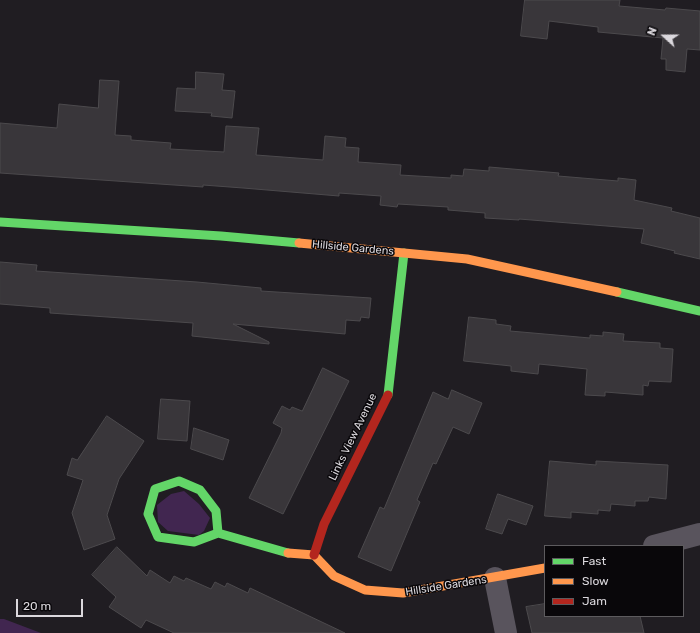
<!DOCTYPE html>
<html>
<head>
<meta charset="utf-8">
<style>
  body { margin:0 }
  #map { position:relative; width:700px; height:633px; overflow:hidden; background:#201d22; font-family:Rubik,sans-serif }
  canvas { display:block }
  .legend { position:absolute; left:544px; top:545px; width:140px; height:72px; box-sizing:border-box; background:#09070a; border:1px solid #5d5b5e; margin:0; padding:5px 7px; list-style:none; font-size:12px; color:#dbd8dd }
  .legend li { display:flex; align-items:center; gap:8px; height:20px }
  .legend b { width:20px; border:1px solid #5d5b5e }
  .north { position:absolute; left:644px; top:16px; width:40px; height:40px; -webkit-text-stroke:3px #09070a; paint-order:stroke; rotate:291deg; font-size:11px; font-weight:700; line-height:16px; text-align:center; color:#dbd8dd }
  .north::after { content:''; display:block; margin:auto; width:14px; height:18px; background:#dbd8dd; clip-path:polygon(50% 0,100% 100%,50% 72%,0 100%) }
  .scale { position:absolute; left:16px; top:599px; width:67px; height:18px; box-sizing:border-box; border:2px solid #dbd8dd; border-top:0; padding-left:5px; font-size:12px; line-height:14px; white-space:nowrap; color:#dbd8dd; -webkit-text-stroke:3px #09070a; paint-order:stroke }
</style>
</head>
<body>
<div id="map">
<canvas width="700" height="633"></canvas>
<ul class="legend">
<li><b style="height:5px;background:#63d668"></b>Fast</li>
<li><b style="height:5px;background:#ff974d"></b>Slow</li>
<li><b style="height:5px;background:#b3261e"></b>Jam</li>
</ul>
<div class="north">N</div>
<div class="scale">20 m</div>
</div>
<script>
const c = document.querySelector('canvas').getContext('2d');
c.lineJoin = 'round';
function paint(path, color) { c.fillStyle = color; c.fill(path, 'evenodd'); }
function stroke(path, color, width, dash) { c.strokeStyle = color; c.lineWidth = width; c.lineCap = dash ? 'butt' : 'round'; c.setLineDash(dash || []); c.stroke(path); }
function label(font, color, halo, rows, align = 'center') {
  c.font = font + ' Rubik,sans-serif'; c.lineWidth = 3; c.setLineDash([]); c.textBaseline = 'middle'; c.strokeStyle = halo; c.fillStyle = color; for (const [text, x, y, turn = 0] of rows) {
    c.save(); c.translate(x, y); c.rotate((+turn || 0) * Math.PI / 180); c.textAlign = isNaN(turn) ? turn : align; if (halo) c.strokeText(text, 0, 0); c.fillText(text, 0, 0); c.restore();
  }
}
paint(new Path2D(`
  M184 491 199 504 210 518 204 531 199 535 168 531 158 522 157 505 171 494Z
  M0 619H4L41 633H0Z`), '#412650');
const building = new Path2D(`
  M525 0H620L619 6 665 10 666 8 700 11V50L687 49 685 72 666 70V59H661L663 38 598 32V27L549 21 547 39 521 36Z
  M196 72 224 74 222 90 235 91 232 118 211 116 212 113 175 111 177 88 195 89Z
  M100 80 119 81 115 135 131 136V140L171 143 170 149 224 152 226 126 259 128 256 155 323 160 325 136 346 138 345 147 359 148 358 162 401 165 400 175 451 178V175L463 176 464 169 489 171V167L559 173 558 176 618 181V178L636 180 634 200 672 208 671 211 700 218V259L674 253 675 251 641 243 644 229 519 219V220L485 218V213L448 210V207L398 204 397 207 380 205 381 196 339 193V196L243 188 203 185V187L0 173V123L57 128 59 104 98 108Z
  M0 262 37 265 36 271 197 282 261 288V291L371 298 369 318 361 317 360 321 346 320 345 334 233 324 269 342V344L192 336 193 323 50 313V308L0 304Z
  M469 317 496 320V324L511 326 510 331 590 338V335L603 336V332L624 334 623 341 660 343V348L673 349 671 382 649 381 648 386 643 385V395L605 392V396L585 395 587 369 539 364 538 374 511 371V366L464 361Z
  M323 368 349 381 283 514 249 498 281 433 282 428 273 423 282 406 290 410 292 407 302 411Z
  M452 390 482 403 469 434 453 427 436 464 433 463 417 500 420 502 391 571 358 557 380 507 384 509 433 392 448 399Z
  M161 399 190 401 187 441 158 439Z
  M107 416 144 441 119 479 107 515 115 539 84 550 72 513 83 480 67 475 72 458 77 460Z
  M194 428 229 440 223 460 191 449Z
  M550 461 596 465V461L668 465 666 499 649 497 648 501H635V506L611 504 610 511 598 510V514L571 512V518L545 516Z
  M498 494 533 506 526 525 508 519 502 534 486 529Z
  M117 547 147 576 150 570 170 583 174 576 184 581 186 578 211 589 215 582 225 587 227 583 248 593 250 588 345 633H174L146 620 141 628 109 607 116 597 92 575Z
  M545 604V616H640L644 633H532L526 607Z`);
paint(building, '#39363a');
stroke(building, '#4c4a4d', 1);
stroke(new Path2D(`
  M654 546 700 534
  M495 578 506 633`), '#59545d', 22);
stroke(new Path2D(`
  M0 222 221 236 299 243
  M617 292 700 311
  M388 395 404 253
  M218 533 216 511 200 490 179 481 155 489 148 514 158 537 194 542 218 533 288 553`), '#63d668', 9);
stroke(new Path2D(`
  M299 243 467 259 617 292
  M288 553 314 555 334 576 365 590 403 593 545 568`), '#ff974d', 9);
stroke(new Path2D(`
  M314 555 324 524 388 395`), '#b3261e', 9);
label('11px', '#dbd8dd', '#09070a', [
  ["Hillside Gardens",353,248,5],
  ["Links View Avenue",353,437,-64],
  ["Hillside Gardens",446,586,-9]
]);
</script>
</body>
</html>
